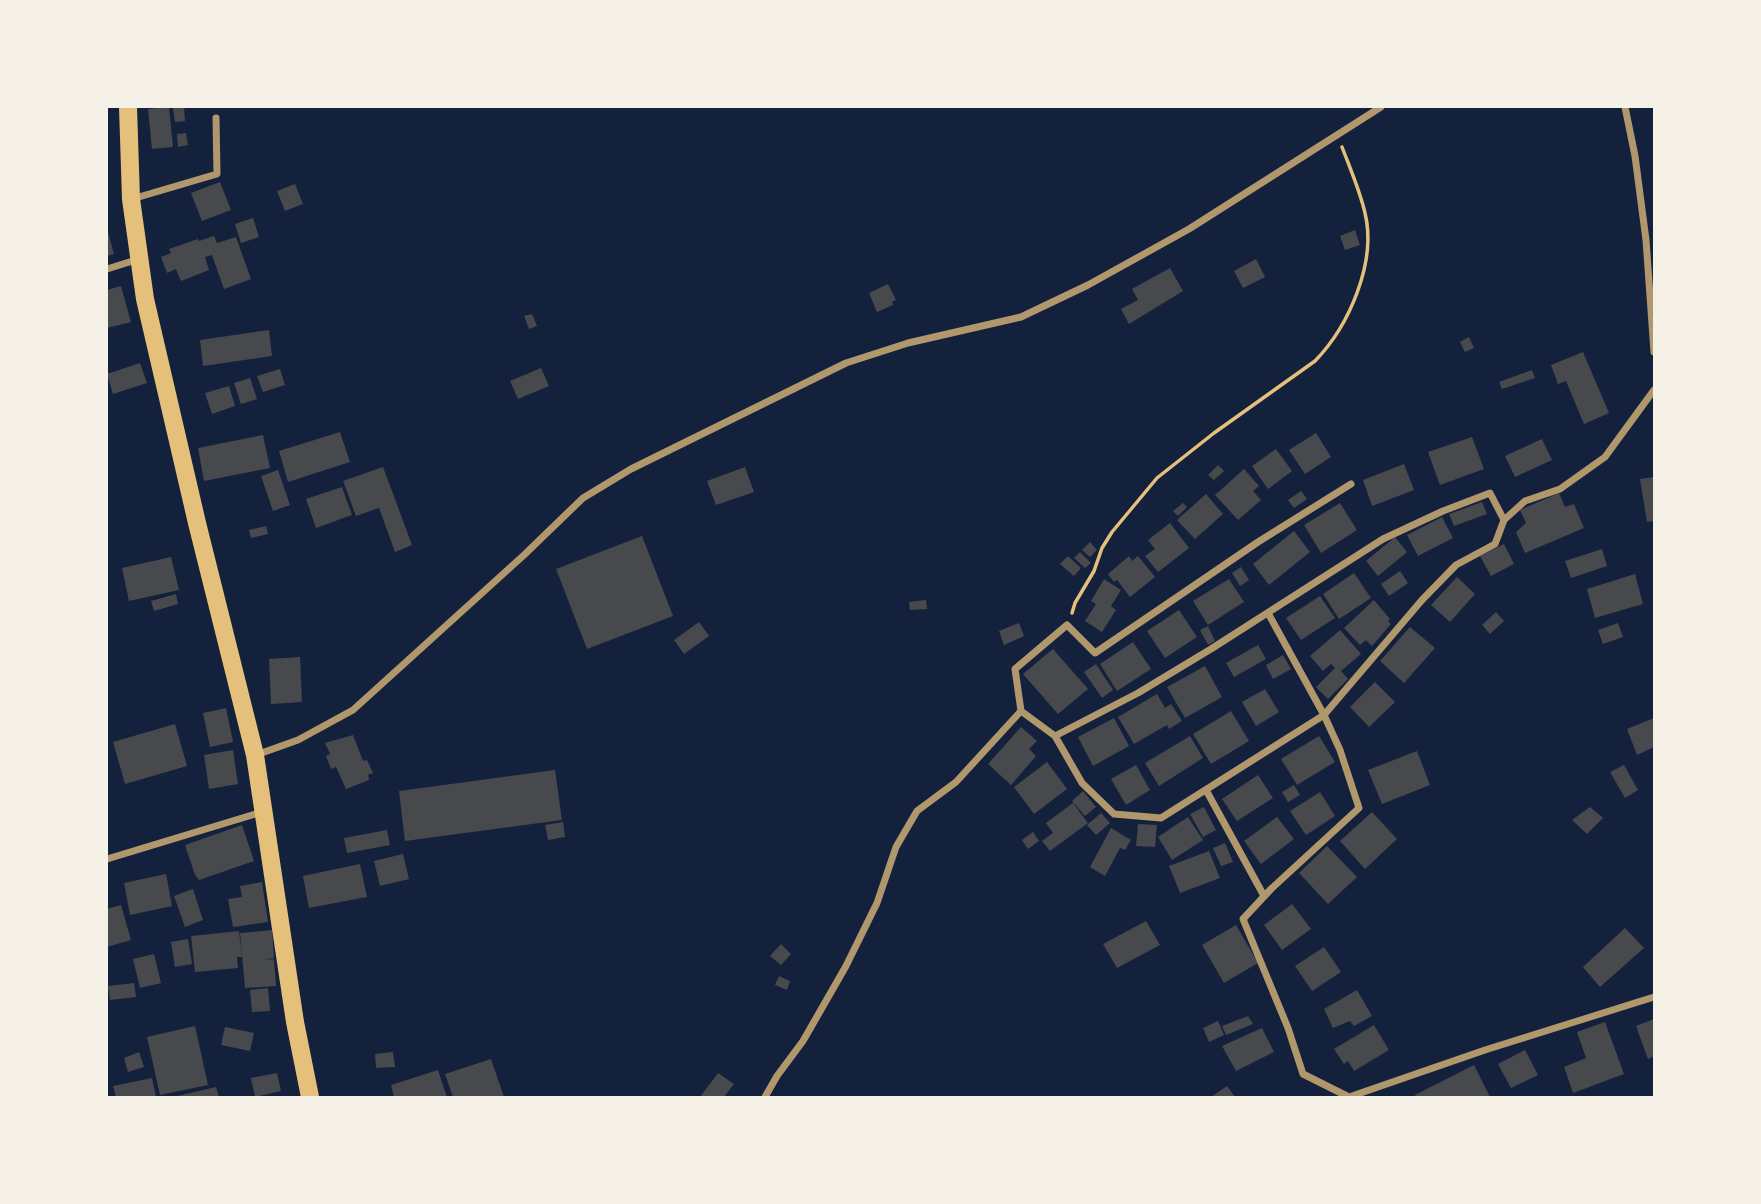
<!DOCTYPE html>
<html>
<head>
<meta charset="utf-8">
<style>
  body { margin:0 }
  #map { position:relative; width:1761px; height:1204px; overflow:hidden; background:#14213d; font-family:Cabin,sans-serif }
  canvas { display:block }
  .frame { position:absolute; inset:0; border:108px solid #f6f1e7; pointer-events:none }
</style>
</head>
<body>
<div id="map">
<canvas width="1761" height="1204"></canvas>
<div class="frame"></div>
</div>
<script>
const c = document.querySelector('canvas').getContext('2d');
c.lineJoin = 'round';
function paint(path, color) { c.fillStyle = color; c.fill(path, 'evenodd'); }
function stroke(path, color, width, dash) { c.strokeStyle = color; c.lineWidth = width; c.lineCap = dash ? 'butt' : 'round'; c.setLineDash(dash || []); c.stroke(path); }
paint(new Path2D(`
  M169 107 173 147 152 149 148 109Z
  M184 107 185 121 175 122 173 108Z
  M186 133 188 145 178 147 177 134Z
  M220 182 231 210 202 221 191 193Z
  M295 184 303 204 285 211 277 191Z
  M253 218 259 237 241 243 235 224Z
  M107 228 114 254 107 256Z
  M1355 230 1360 245 1345 250 1340 236Z
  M214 236 217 243 236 237 251 279 224 289 212 255 205 257 209 270 181 281 176 269 167 273 161 257 171 253 169 249 198 239 199 241Z
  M1256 259 1265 277 1243 288 1234 271Z
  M1170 268 1183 291 1129 324 1121 309 1138 300 1132 289Z
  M888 284 896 300 892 302 893 305 877 312 869 293Z
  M121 286 131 322 107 328V290Z
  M532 314 537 326 529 329 524 316Z
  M269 330 272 356 203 366 200 340Z
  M1469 337 1474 348 1465 352 1460 342Z
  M1583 352 1609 413 1584 424 1566 381 1558 384 1551 365Z
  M140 363 147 383 113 394 107 374Z
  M541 368 549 386 518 399 510 381Z
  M280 369 285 385 263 392 257 376Z
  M1532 370 1535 378 1502 389 1499 382Z
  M250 378 257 399 241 404 234 383Z
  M229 386 235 406 212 414 205 393Z
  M340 432 350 462 288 482 279 451Z
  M1316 433 1331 457 1305 474 1289 450Z
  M263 435 270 468 204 481 198 448Z
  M1472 437 1484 469 1440 485 1428 452Z
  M1542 439 1552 460 1515 477 1505 456Z
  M1276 449 1292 471 1268 489 1252 466Z
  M1404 464 1414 490 1372 506 1363 480Z
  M1218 465 1224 471 1214 480 1208 475Z
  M383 467 412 545 395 552 379 508 356 516 343 481Z
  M745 467 754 492 716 505 707 481Z
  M1244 469 1259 486 1253 491 1261 500 1238 520 1215 495Z
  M278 470 290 505 273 511 261 476Z
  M1654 477V521L1647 522 1640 479Z
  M342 487 352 515 316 528 306 499Z
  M1301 491 1307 499 1294 508 1288 500Z
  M1559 493 1565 507 1574 504 1584 528 1525 553 1516 532 1526 523 1520 510Z
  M1206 494 1223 514 1195 539 1177 520Z
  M1482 502 1487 514 1454 526 1449 514Z
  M1183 503 1187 507 1178 516 1173 511Z
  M1340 503 1357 530 1321 553 1304 525Z
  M1442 517 1453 538 1418 556 1407 535Z
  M1170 523 1189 548 1158 572 1145 556 1155 549 1148 540Z
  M266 526 268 534 251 538 249 530Z
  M1294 531 1310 552 1269 585 1253 564Z
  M642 536 673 616 587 649 556 569Z
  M1395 537 1407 552 1378 576 1366 561Z
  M1090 542 1097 550 1090 557 1082 550Z
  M1504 544 1514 564 1491 576 1480 556Z
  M1602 549 1607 566 1571 578 1565 561Z
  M1080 552 1091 563 1085 568 1074 558Z
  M1068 556 1081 568 1074 576 1060 564Z
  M1129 556 1132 561 1138 556 1155 577 1130 597 1117 580 1114 582 1108 574Z
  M171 557 179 590 129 601 122 568Z
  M1241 567 1249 580 1240 586 1232 573Z
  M1400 571 1408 583 1389 596 1381 584Z
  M1354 573 1371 598 1339 619 1323 594Z
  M1635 574 1643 604 1595 618 1587 589Z
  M1457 577 1475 594 1450 622 1431 605Z
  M1104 579 1121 590 1111 606 1116 610 1102 632 1085 621 1096 604 1091 601Z
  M1229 579 1244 602 1208 625 1193 601Z
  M176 594 178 604 154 611 151 601Z
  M1320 596 1335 618 1301 640 1286 618Z
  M926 600 927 609 910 610 909 602Z
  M1374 600 1390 619 1388 621 1391 624 1372 646 1366 640 1360 645 1344 628Z
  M1179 610 1197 637 1165 658 1147 631Z
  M1496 612 1504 621 1490 634 1482 625Z
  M699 622 709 636 684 654 674 640Z
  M1019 623 1024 636 1004 645 999 631Z
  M1618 623 1623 637 1603 644 1598 630Z
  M1208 626 1215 641 1208 645 1200 630Z
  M1410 627 1435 648 1404 683 1380 661Z
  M1340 630 1361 654 1341 671 1348 679 1328 699 1316 687 1335 668 1331 664 1323 671 1310 656Z
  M1133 642 1151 669 1117 691 1100 664Z
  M1258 645 1266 659 1234 677 1226 663Z
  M1053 649 1088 689 1058 714 1023 674Z
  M1283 655 1291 669 1273 679 1266 665Z
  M300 657 302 702 271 704 269 659Z
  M1096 664 1113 690 1102 698 1084 672Z
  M1205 666 1222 697 1185 718 1167 687Z
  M1375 682 1395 702 1369 727 1350 707Z
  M1265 689 1279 712 1256 726 1242 702Z
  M1157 694 1165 708 1171 704 1182 721 1169 729 1167 725 1134 744 1118 717Z
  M226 708 233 742 210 747 203 713Z
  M1231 711 1249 741 1211 764 1193 734Z
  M1114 718 1129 746 1093 766 1078 737Z
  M1654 718V747L1637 755 1627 729Z
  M175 724 187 766 125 784 113 742Z
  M1021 727 1037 741 1029 749 1036 756 1011 785 988 764Z
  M353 735 363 761 367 760 373 773 368 775 369 780 346 789 336 767 331 769 326 756 330 754 325 743Z
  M1190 736 1203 758 1159 786 1145 763Z
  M1319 736 1335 762 1297 785 1281 759Z
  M233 750 238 784 209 789 204 755Z
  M1417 751 1430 785 1382 804 1368 770Z
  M1047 762 1067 789 1034 814 1014 787Z
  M1136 765 1150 790 1126 805 1111 779Z
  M1624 765 1638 790 1625 798 1610 772Z
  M555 770 562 820 405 841 399 791Z
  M1258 775 1273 798 1237 821 1222 799Z
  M1294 785 1300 795 1288 802 1282 792Z
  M1083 791 1096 807 1085 816 1072 801Z
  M1320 792 1335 816 1306 835 1290 811Z
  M1073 803 1088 823 1050 851 1042 841 1053 833 1046 823Z
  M1204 807 1216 830 1203 837 1190 814Z
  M1590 807 1603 818 1587 834 1572 820Z
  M1372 812 1397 839 1365 869 1340 841Z
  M1101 813 1110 823 1096 835 1087 825Z
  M1188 817 1203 840 1172 860 1158 837Z
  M1277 817 1294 839 1261 864 1244 841Z
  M563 822 565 837 548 840 545 825Z
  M1138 824 1157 825 1155 847 1136 846Z
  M242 825 254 861 199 880 195 875 185 845Z
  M1111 828 1131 840 1125 850 1120 848 1105 876 1090 867Z
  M387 830 390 845 347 853 344 838Z
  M1033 832 1039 841 1028 849 1022 840Z
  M1225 843 1233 862 1221 866 1213 848Z
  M1327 846 1357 877 1328 904 1299 873Z
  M1209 851 1220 878 1180 893 1169 866Z
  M403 854 409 879 380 886 374 861Z
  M360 864 367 897 309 908 303 876Z
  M166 874 172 906 130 915 124 883Z
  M262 882 268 922 233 927 228 899 242 897 240 886Z
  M193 889 203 920 185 927 174 896Z
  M1292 904 1311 929 1282 950 1264 925Z
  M121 905 131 940 107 947V909Z
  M1146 921 1160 945 1117 968 1103 944Z
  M1236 925 1258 963 1224 983 1202 945Z
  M1625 928 1644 948 1600 987 1583 967Z
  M272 930 274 958 263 960 274 959 276 986 245 988 240 933Z
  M239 931 242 957H237L238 968 195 972 191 936Z
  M188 939 192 964 175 967 171 942Z
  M781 944 791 954 781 965 770 956Z
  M1324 947 1341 972 1312 991 1295 966Z
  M154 954 161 983 140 988 133 959Z
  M779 976 790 981 787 990 775 985Z
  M134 983 136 997 110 1000 108 986Z
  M268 988 270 1011 252 1012 250 990Z
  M1357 990 1372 1016 1354 1026 1350 1021 1333 1028 1324 1009Z
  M1248 1016 1253 1024 1226 1035 1222 1026Z
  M1654 1019V1056L1648 1059 1636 1026Z
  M1218 1021 1224 1035 1209 1042 1203 1028Z
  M1605 1022 1624 1074 1573 1093 1564 1067 1586 1058 1577 1032Z
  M1374 1025 1389 1050 1354 1071 1348 1061 1344 1064 1334 1049Z
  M195 1026 208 1085 160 1095 147 1037Z
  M225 1027 254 1033 250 1051 221 1045Z
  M1262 1028 1274 1052 1236 1071 1222 1046Z
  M1525 1050 1538 1075 1511 1088 1498 1064Z
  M139 1052 144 1067 128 1072 124 1058Z
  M393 1052 395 1067 376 1068 375 1054Z
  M491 1059 504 1097H453L445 1074Z
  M1474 1065 1490 1097H1416L1415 1095Z
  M438 1070 447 1097H394L391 1085Z
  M277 1073 281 1091 255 1097 251 1078Z
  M718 1073 734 1084 724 1097H700Z
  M152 1078 156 1097H116L113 1086Z
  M1227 1086 1235 1097H1211Z
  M216 1087 219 1097H177V1096Z`), '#48494c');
stroke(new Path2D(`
  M1072 613 1075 603 1094 571 1102 548 1112 532 1157 478 1214 433 1315 361C1349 326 1377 262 1365 213 1360 191 1350 168 1342 147`), '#e5c07b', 3.5);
stroke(new Path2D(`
  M1625 107 1635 156 1646 240 1654 352
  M132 199 217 174 216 118
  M107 269 139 259
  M1351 484 1258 542 1095 653 1067 625 1015 669 1021 711 1055 736 1138 693 1211 649 1383 539 1443 511 1490 493 1504 520 1525 501 1560 489 1605 457 1654 390
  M1268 613 1324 715 1340 750 1359 808 1271 889 1243 919 1288 1028 1303 1074 1349 1097
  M1055 736 1082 783 1114 814 1161 818 1324 715 1422 600 1456 565 1495 544 1504 520
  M256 755 298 740 353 710 524 555 583 498 631 469 846 363 908 343 1021 317 1088 285 1189 229 1381 107
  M1206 790 1264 896
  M107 859 262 812
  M765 1097 777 1076 803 1041 846 966 877 903 896 847 917 811 956 782 1021 711
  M1349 1097 1485 1050 1654 997`), '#b1986c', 7);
stroke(new Path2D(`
  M128 107 131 199 145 299 197 523 255 755 295 1022 310 1097`), '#e5c07b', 18);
</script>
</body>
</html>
